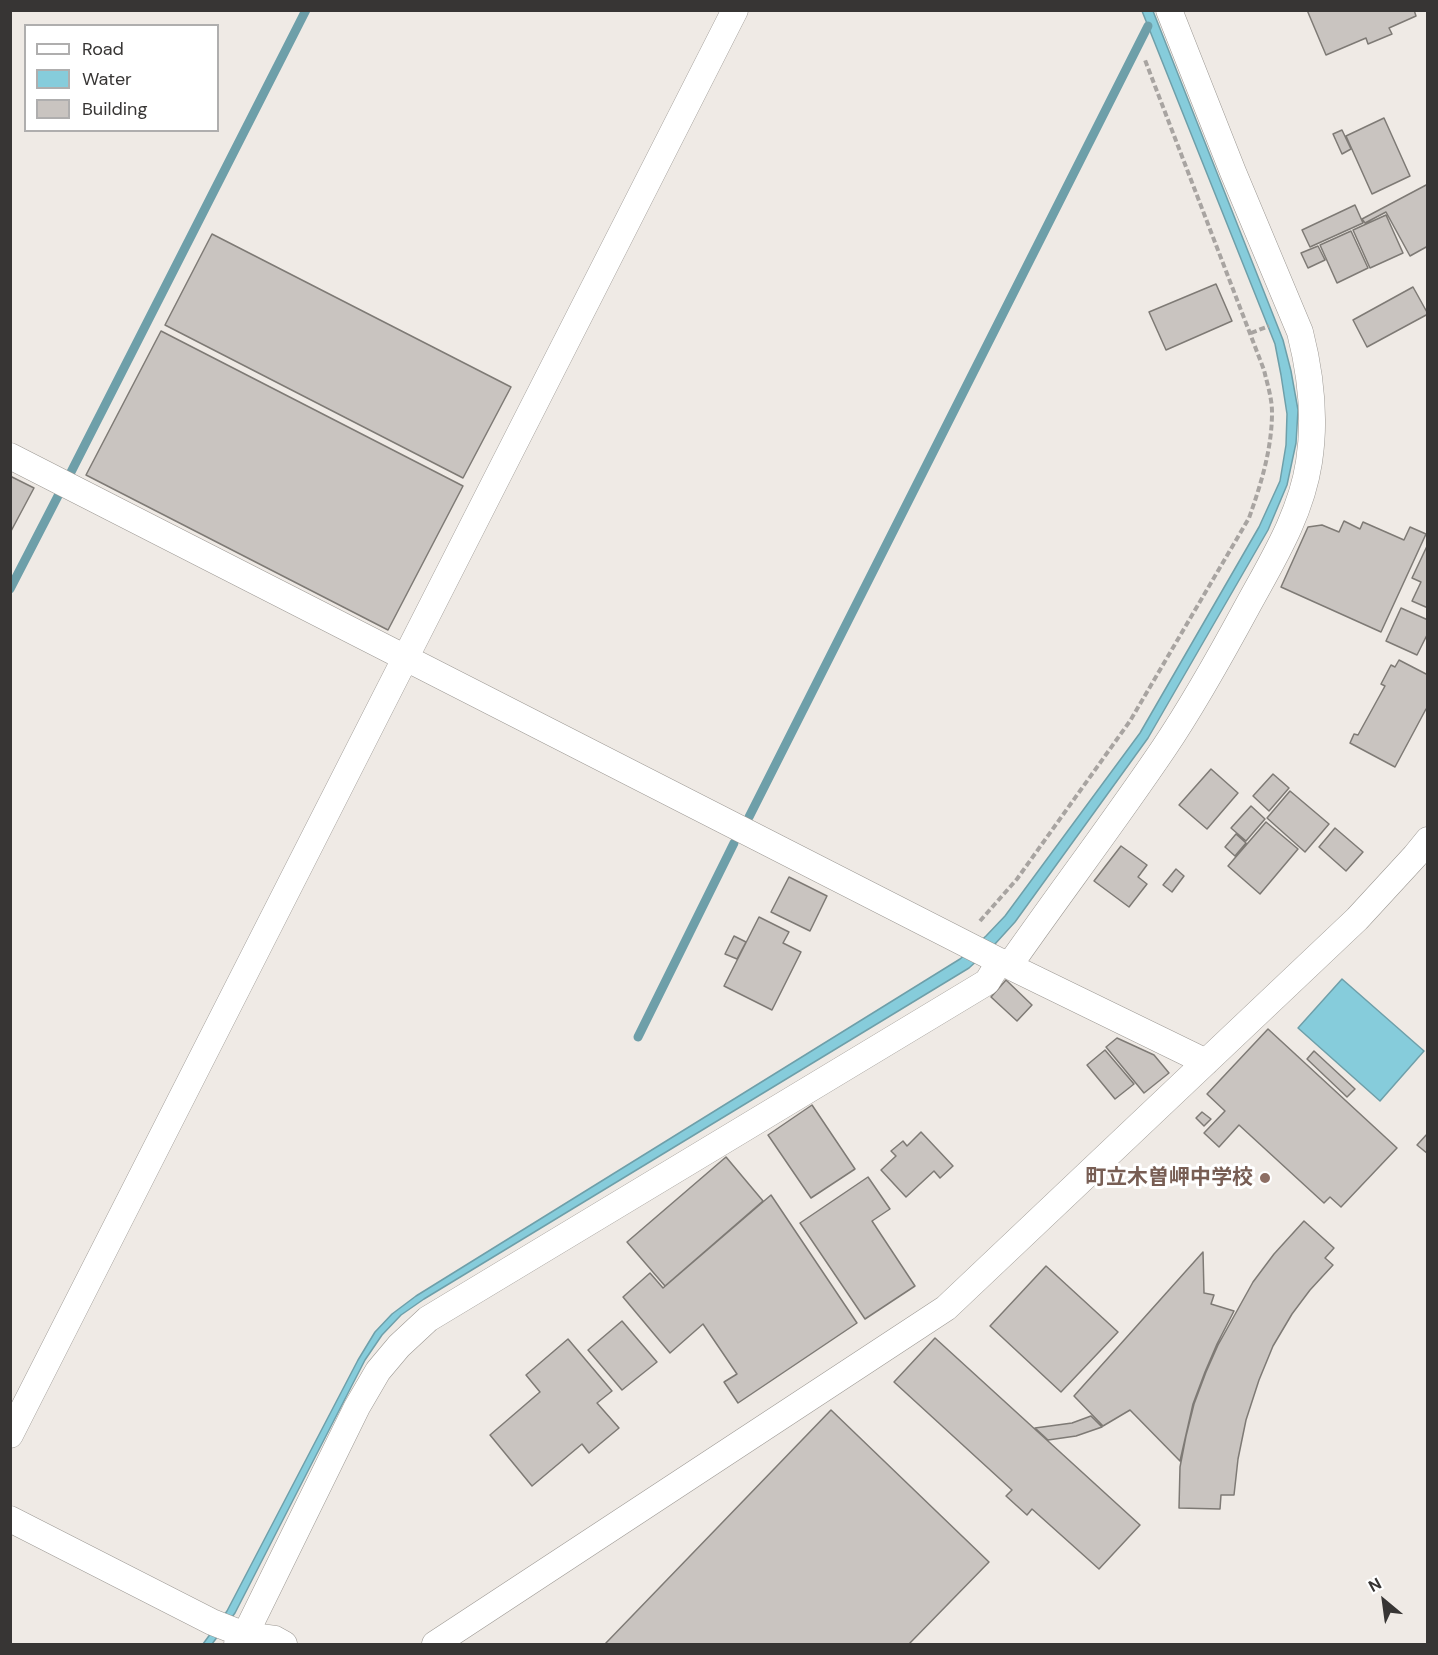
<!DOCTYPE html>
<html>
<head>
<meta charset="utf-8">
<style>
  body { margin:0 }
  #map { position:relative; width:1438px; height:1655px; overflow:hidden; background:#efeae5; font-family:"DM Sans",sans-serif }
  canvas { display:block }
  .frame { position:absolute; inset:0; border:12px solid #373534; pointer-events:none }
  .legend { position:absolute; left:24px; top:24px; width:195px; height:108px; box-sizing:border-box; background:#fff; border:2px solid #afaeae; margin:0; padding:8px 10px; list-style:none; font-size:18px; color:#373534 }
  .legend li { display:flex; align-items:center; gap:12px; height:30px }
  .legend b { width:30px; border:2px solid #afaeae }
  .north { position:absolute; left:1354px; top:1571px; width:60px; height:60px; -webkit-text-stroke:4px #fff; paint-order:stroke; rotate:331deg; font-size:16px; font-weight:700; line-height:24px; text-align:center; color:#373534 }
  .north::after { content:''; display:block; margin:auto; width:21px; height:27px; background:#373534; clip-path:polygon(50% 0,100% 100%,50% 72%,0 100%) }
</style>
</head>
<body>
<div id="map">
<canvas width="1438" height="1655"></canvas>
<div class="frame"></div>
<ul class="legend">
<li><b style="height:8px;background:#fff"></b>Road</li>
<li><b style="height:16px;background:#86ccdb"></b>Water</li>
<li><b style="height:16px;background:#c9c4c0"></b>Building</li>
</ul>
<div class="north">N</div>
</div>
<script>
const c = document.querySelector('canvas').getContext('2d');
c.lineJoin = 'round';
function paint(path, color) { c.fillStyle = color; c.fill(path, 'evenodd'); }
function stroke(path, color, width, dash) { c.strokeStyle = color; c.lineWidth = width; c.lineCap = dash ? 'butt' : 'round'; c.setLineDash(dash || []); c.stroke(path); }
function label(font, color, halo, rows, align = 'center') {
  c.font = font + ' "DM Sans","Noto Sans JP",sans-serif'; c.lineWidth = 6; c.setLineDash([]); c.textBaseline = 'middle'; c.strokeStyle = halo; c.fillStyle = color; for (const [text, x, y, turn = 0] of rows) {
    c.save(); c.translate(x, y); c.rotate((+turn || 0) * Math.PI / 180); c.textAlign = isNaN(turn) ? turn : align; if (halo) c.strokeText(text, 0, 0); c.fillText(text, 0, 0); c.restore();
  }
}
const water = new Path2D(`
  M1142 11H1153L1283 340 1291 371 1298 410 1296 443 1287 485 1268 530 1148 738 1015 922 995 944 969 968 424 1299 401 1315 382 1335 365 1360 235 1613 212 1644H203L227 1611 358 1360 375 1332 392 1314 416 1296 960 959 986 936 1005 916 1140 733 1259 527 1280 481 1286 445 1287 414 1281 375 1275 344Z
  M1342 979 1424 1051 1380 1101 1298 1028Z`);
paint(water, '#86ccdb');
stroke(water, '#6e9fa9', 1.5);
stroke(new Path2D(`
  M70 474 306 10
  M10 589 59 494
  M749 817 1148 26
  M638 1037 734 843`), '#6e9fa9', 9);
const building = new Path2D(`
  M1307 10H1414L1416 16 1389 28 1392 34 1368 44 1366 38 1326 55Z
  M1384 118 1410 176 1372 194 1346 136Z
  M1342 130 1351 149 1342 154 1333 134Z
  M1428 184V246L1410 256 1386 212 1365 223 1362 219Z
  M1355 205 1363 223 1310 247 1302 230Z
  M1386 215 1403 253 1370 268 1353 230Z
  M1351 231 1368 268 1337 283 1320 245Z
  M212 234 511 387 463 478 165 325Z
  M1318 246 1325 260 1308 268 1301 253Z
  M1216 284 1232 321 1166 350 1149 312Z
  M1413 287 1428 314 1367 347 1353 320Z
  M161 331 463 486 388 630 86 475Z
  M10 476 34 488 10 533Z
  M1344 521 1360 529 1363 522 1404 540 1410 527 1426 534 1381 632 1281 587 1308 527 1322 525 1339 532Z
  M1428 544V608L1412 601 1421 582 1412 578Z
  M1401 608 1428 620V633L1417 655 1386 641Z
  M1399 660 1428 675V710L1426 709 1395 767 1350 743 1354 734 1358 735 1385 686 1381 684 1391 665 1395 667Z
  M1211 769 1238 793 1207 829 1179 805Z
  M1273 774 1289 788 1269 811 1253 796Z
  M1290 791 1329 824 1305 852 1267 818Z
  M1251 806 1265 819 1246 841 1231 828Z
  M1266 822 1298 849 1260 894 1228 866Z
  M1335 828 1363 852 1346 871 1319 847Z
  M1236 834 1246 843 1235 856 1225 847Z
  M1121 846 1147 865 1138 877 1147 884 1129 907 1094 881Z
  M1176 869 1184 876 1172 892 1163 885Z
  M789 877 827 896 810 931 771 912Z
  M759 917 789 932 783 943 801 952 772 1010 724 986Z
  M734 936 746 942 737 959 725 954Z
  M1006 980 1032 1005 1017 1021 991 997Z
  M1268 1029 1397 1148 1341 1207 1330 1197 1324 1203 1239 1125 1219 1147 1204 1133 1225 1111 1207 1094Z
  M1117 1038 1154 1055 1169 1073 1144 1093 1106 1047Z
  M1105 1050 1134 1084 1115 1099 1087 1065Z
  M1314 1051 1355 1089 1347 1097 1307 1059Z
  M812 1105 855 1169 811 1198 768 1135Z
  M1202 1112 1211 1119 1204 1126 1196 1118Z
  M921 1132 953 1166 940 1178 934 1171 906 1197 881 1170 896 1156 891 1151 903 1141 907 1146Z
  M1428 1133V1154L1417 1145Z
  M726 1157 763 1201 665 1286 627 1242Z
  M868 1177 890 1209 872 1221 915 1286 865 1319 800 1223Z
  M771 1195 857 1323 738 1403 724 1382 737 1374 703 1324 670 1353 623 1297 650 1273 663 1288Z
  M1304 1221 1334 1248 1325 1258 1333 1265 1310 1290 1292 1314 1273 1346 1259 1380 1246 1420 1238 1459 1234 1495H1221L1220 1509 1179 1508 1180 1467 1186 1436 1194 1404 1206 1372 1218 1345 1253 1282 1274 1254Z
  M1203 1252 1204 1293 1214 1295 1211 1304 1234 1311 1217 1344 1205 1372 1193 1404 1180 1461 1130 1410 1103 1426 1074 1396Z
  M1046 1266 1118 1332 1061 1392 990 1326Z
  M622 1321 657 1362 622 1390 588 1350Z
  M935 1338 1140 1525 1099 1569 1032 1509 1027 1515 1006 1496 1012 1490 894 1382Z
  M568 1339 612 1391 597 1403 619 1428 589 1453 582 1444 532 1486 490 1435 540 1392 526 1375Z
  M831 1410 989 1562 909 1644H605Z
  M1091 1416 1102 1427 1076 1436 1048 1440 1035 1428 1072 1423Z`);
paint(building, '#c9c4c0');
stroke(building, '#7e7a75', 1.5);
const minor = new Path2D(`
  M10 456 1009 966 1206 1062
  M1009 966C1060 893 1114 822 1164 748 1195 702 1221 655 1247 607 1272 561 1301 515 1309 462 1316 417 1311 375 1300 332L1233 172 1169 10
  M10 1435 735 10
  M10 1519 212 1622 245 1635 275 1639 284 1644
  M237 1644 245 1635 357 1407 378 1371 399 1346 428 1319 987 982 1000 961
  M435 1644 946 1308 1357 919 1415 856 1428 840`);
stroke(minor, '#9c9893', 27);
stroke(new Path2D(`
  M1251 333 1269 326
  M980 921 1017 879 1130 721 1249 518C1261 484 1272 449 1272 412 1272 398 1267 383 1264 370L1145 60`), '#a8a4a1', 4, [6, 3]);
stroke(minor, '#fff', 26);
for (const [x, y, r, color] of [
  [1265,1178,6,"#8d6e63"]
]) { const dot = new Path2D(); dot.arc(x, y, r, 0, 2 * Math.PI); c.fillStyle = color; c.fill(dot); stroke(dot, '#fff', 2); }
label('bold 21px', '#785e54', '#fff', [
  ["町立木曽岬中学校",1253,1178]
], 'right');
</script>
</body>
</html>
